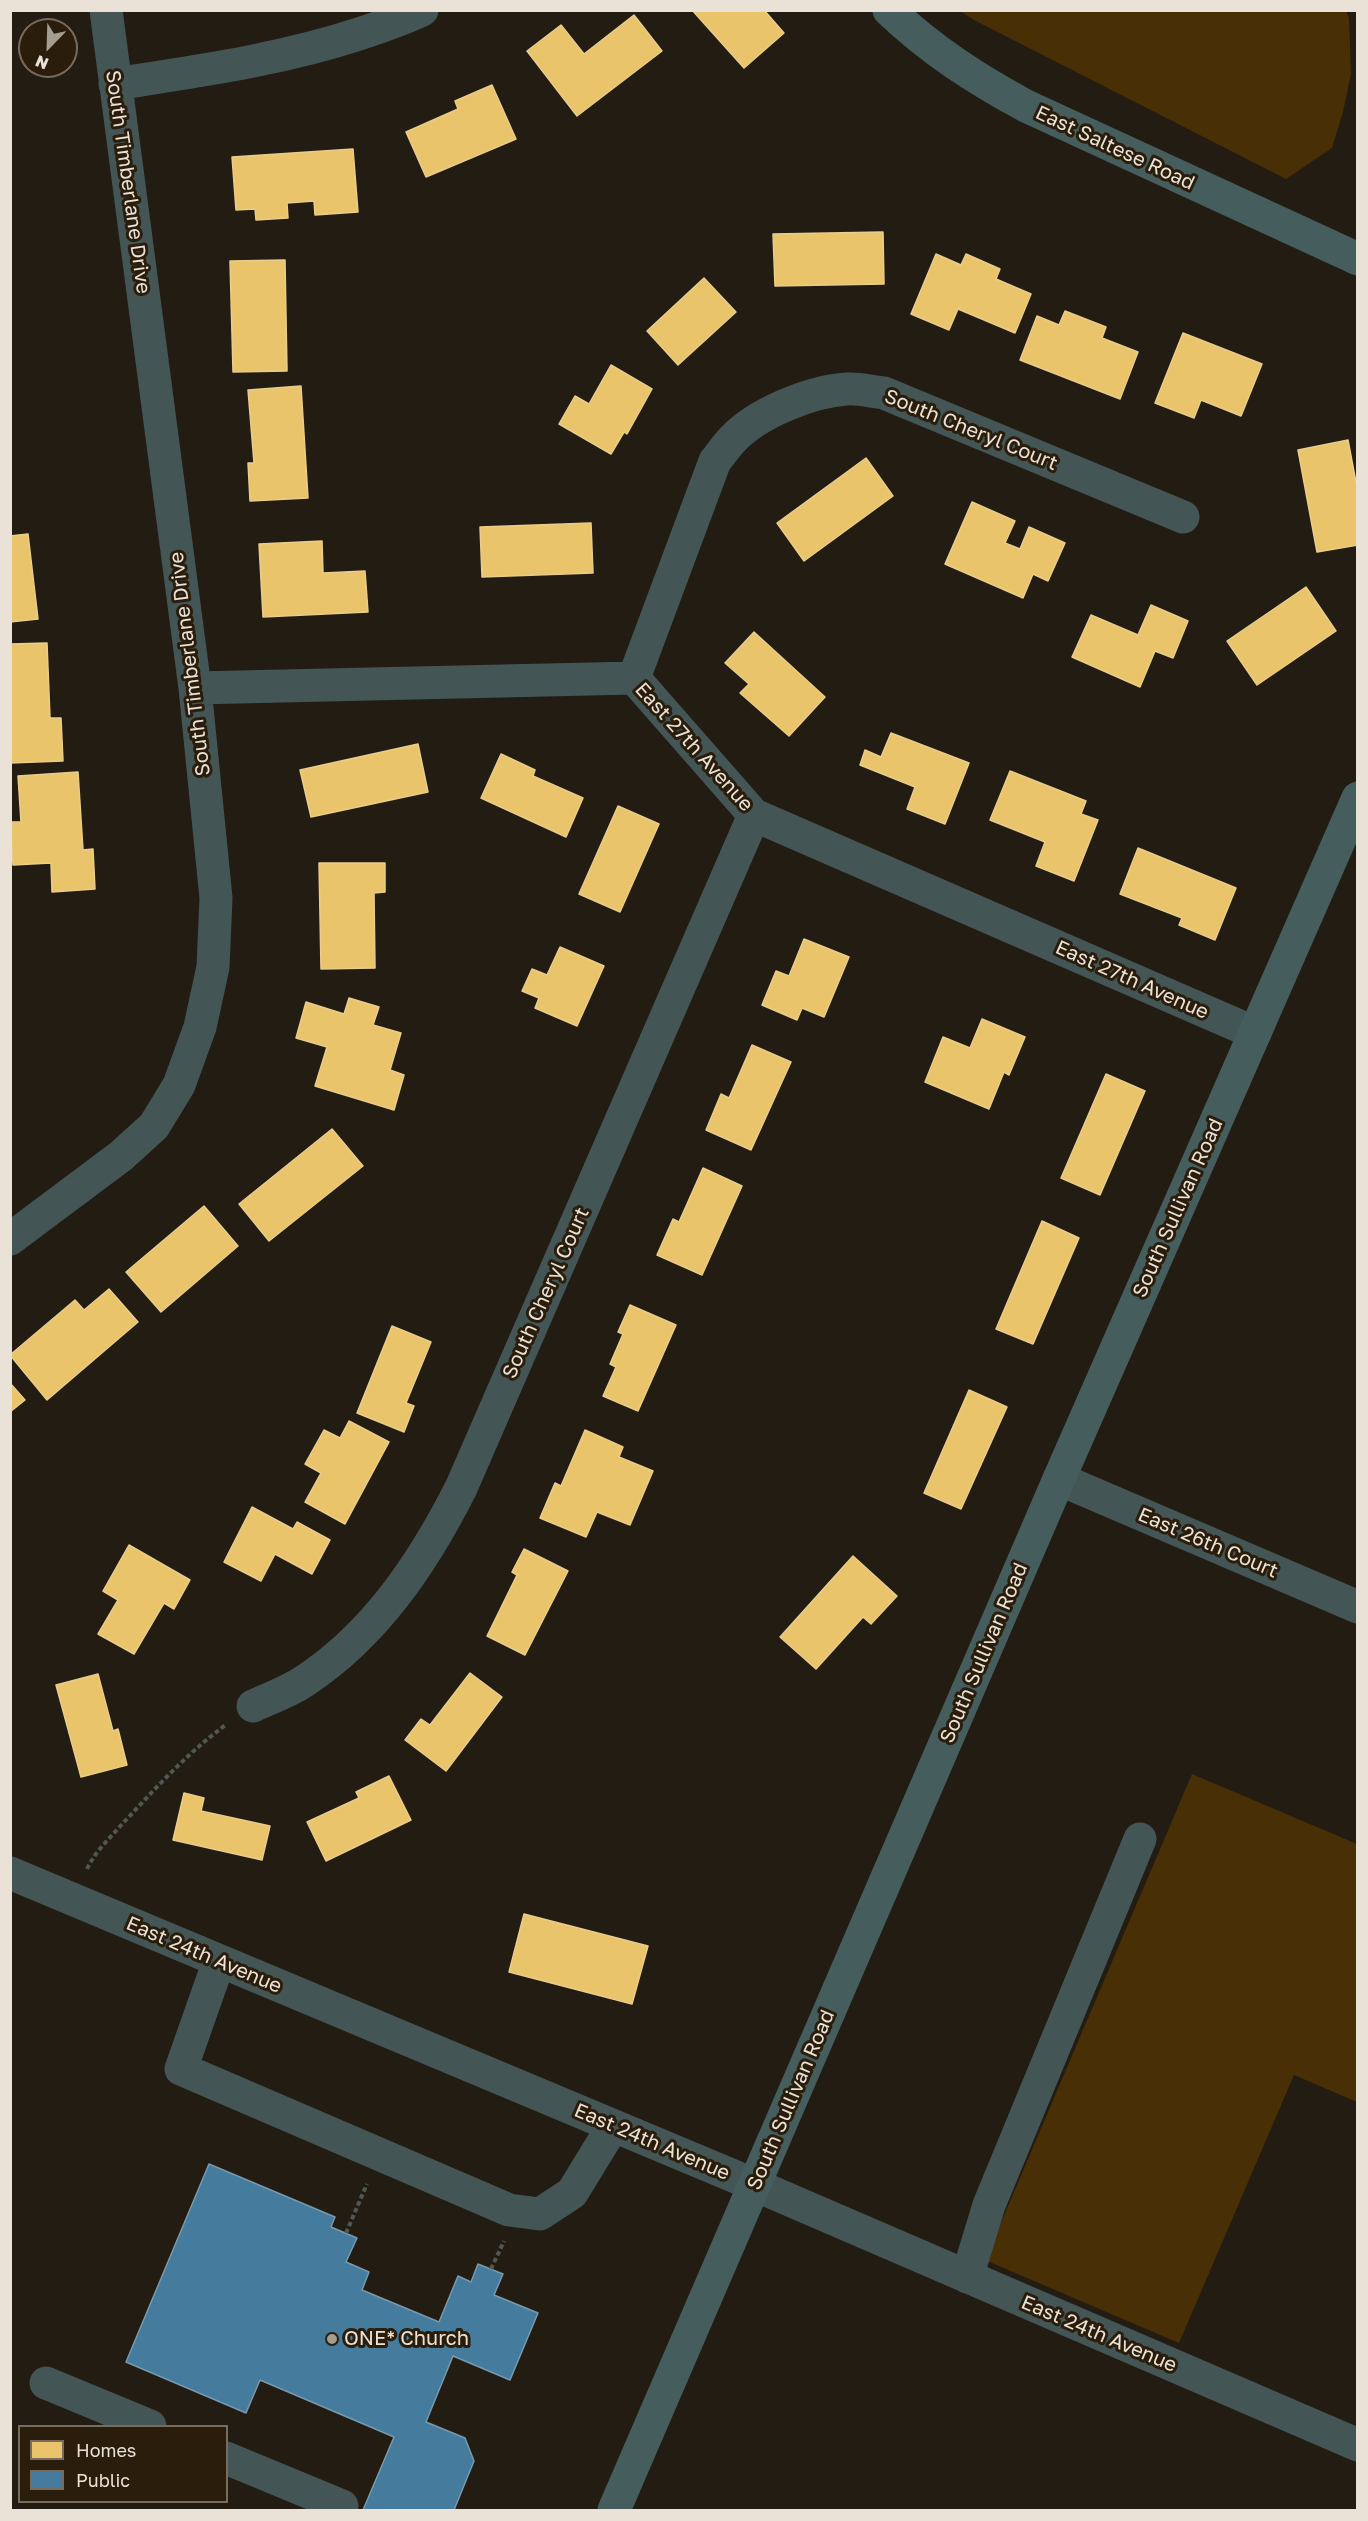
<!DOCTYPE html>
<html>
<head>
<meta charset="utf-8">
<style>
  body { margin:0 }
  #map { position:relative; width:1368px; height:2521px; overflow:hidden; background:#231c12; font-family:"Golos Text",sans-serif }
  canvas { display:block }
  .frame { position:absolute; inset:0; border:12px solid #ebe2d7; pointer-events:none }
  .legend { position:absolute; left:18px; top:2425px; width:210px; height:78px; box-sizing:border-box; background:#2a1d0b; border:2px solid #776c5d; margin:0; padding:8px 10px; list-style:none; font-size:18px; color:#ebe2d7 }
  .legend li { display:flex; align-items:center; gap:12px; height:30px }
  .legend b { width:30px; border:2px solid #776c5d }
  .north { position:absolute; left:18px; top:18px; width:60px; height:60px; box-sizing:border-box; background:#2a1d0b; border:2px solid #776c5d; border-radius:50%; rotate:203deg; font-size:16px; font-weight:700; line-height:24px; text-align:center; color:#ebe2d7 }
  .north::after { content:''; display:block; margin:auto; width:21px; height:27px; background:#a59d92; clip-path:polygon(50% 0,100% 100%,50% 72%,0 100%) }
</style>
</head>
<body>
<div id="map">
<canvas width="1368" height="2521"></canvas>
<div class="frame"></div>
<ul class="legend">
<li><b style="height:16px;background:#e9c46a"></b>Homes</li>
<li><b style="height:16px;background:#457b9d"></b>Public</li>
</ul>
<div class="north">N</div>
</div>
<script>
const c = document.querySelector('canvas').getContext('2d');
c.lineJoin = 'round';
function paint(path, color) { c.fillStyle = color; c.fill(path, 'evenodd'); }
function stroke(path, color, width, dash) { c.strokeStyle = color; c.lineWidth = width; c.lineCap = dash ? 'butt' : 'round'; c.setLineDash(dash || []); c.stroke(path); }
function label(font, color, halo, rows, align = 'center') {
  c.font = font + ' "Golos Text",sans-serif'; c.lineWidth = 6; c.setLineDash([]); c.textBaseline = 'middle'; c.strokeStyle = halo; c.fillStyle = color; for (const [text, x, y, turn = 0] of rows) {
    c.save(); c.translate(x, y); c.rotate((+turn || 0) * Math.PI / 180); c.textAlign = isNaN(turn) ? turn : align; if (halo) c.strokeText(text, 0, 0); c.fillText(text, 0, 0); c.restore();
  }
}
paint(new Path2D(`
  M960 11H1346L1349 18 1351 74 1343 112 1332 148 1286 179 976 21Z
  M1192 1774 1357 1844V2102L1294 2075 1179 2343 985 2260Z`), '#482f05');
const homes = new Path2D(`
  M692 10H764L784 33 744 68Z
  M634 15 662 51 577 116 527 51 561 25 584 54Z
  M492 85 516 139 426 177 406 132 458 109 455 101Z
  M353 149 358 212 315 215 314 201 287 203 288 218 256 220 255 209 236 210 232 157Z
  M883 232 884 284 775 286 773 234Z
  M936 254 961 265 966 254 1000 269 996 279 1031 294 1015 333 958 309 949 330 911 314Z
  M285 260 287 371 233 372 230 261Z
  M704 278 736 312 678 365 647 331Z
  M1065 311 1106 327 1102 338 1138 352 1120 399 1020 360 1037 316 1059 325Z
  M1183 333 1262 364 1241 416 1201 400 1194 418 1155 403Z
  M611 365 652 389 627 434 624 432 611 454 559 424 575 396 589 404Z
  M301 386 308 498 250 501 248 463H254L248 390Z
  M1348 440 1358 493V545L1317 552 1298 450Z
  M866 458 893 496 804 561 777 523Z
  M972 502 1015 521 1005 543 1020 549 1029 527 1065 543 1048 581 1033 574 1023 598 945 564Z
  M591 523 593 573 482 577 480 527Z
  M28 534 38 619 10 622V536Z
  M322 541 323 573 365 571 368 612 263 617 259 544Z
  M1306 587 1336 631 1257 685 1227 641Z
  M1151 605 1188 621 1173 658 1155 651 1140 687 1072 657 1091 615 1138 635Z
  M754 632 825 697 789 736 740 693 749 684 725 663Z
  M47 643 50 718H61L63 761 10 763V644Z
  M891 733 969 763 945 824 907 809 915 787 860 765 865 750 881 757Z
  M418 744 428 792 311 817 300 770Z
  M501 754 535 770 533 776 583 798 566 837 481 798Z
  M1010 771 1086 801 1081 814 1098 820 1074 881 1036 866 1045 842 990 820Z
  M78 772 83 850 93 849 95 889 52 892 51 863 13 865 10 822H21L18 776Z
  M618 806 659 824 620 912 579 894Z
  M1138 848 1236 888 1215 940 1179 925 1182 918 1120 894Z
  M319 863H385V892L374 893 375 968 321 969Z
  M804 939 849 957 824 1017 802 1008 797 1020 762 1005 776 971 789 976Z
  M560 947 604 966 577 1026 535 1008 539 998 522 991 532 969 547 975Z
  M349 998 379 1007 373 1025 401 1033 390 1070 404 1075 394 1110 315 1086 327 1047 296 1038 306 1002 344 1014Z
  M982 1019 1025 1037 1009 1075 1004 1072 989 1109 925 1082 943 1037 970 1048Z
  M752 1045 791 1062 751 1150 706 1130 721 1094 729 1098Z
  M1106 1074 1145 1091 1100 1195 1061 1178Z
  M332 1129 363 1166 269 1241 239 1204Z
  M703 1168 742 1186 702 1275 657 1255 673 1219 679 1222Z
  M204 1206 238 1246 161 1312 126 1272Z
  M1042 1221 1079 1238 1033 1344 996 1329Z
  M109 1289 138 1322 47 1400 10 1355 75 1300 84 1310Z
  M630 1305 676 1325 638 1411 603 1396 616 1367 610 1364 623 1334 618 1332Z
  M392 1326 431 1342 406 1403 414 1406 404 1432 357 1413Z
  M10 1383 25 1400 10 1412Z
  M969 1390 1007 1407 961 1509 924 1493Z
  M349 1421 389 1442 345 1524 305 1502 321 1473 305 1464 324 1430 340 1438Z
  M585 1430 623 1447 619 1457 653 1471 630 1525 597 1512 586 1537 540 1518 555 1483 561 1486Z
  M252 1507 293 1529 297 1522 330 1540 312 1574 275 1554 261 1581 224 1562Z
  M129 1545 190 1580 174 1609 164 1603 134 1654 98 1634 118 1600 103 1591Z
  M524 1549 568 1571 525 1655 487 1636 517 1575 512 1572Z
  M853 1556 897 1596 871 1624 863 1617 816 1669 780 1637Z
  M470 1673 502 1697 446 1771 405 1740 421 1719 430 1725Z
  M98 1674 113 1731 118 1729 127 1765 81 1777 56 1685Z
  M389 1776 411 1820 326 1861 307 1822 359 1798 356 1792Z
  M184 1793 204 1798 201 1811 270 1826 262 1860 173 1840Z
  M524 1914 648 1946 632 2004 509 1972Z`);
paint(homes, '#e9c46a');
stroke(homes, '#eacd8b', 1.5);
const public = new Path2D(`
  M209 2164 335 2217 331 2227 357 2238 346 2262 369 2272 362 2290 439 2322 458 2276 471 2282 478 2264 503 2274 494 2295 538 2313 510 2380 453 2356 426 2422 465 2438 474 2461 454 2510H363L394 2437 260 2380 246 2413 126 2362Z`);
paint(public, '#457b9d');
stroke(public, '#779aae', 1.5);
stroke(new Path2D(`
  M87 1869C96 1850 111 1837 124 1822 156 1788 188 1752 227 1724
  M346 2233 367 2184
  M491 2269 504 2241`), '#515854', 4, [4.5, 3]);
stroke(new Path2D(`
  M115 84C199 71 280 60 362 33 382 26 402 20 422 10
  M634 678 715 461C721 454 726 446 733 439 757 413 812 391 847 389 859 388 872 392 884 393L1183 517
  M195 688 634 678 754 815 1255 1033
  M10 1239 121 1156 154 1126 179 1085 200 1027 213 967 216 898 195 688 106 10
  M1059 1479 1358 1607
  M253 1706C270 1698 288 1692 303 1682 375 1635 423 1563 461 1488L754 815
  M10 1873 755 2185 1358 2445
  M219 1961 181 2069 509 2210 540 2214 572 2193 613 2126
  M967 2277 989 2205 1140 1839
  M46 2383 150 2426
  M226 2458 342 2506`), '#445556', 33);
stroke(new Path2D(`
  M889 10C931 50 976 79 1026 106L1358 259
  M614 2510 1059 1479 1358 798`), '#465d5d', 33);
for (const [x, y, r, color] of [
  [332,2339,6,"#a59d92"]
]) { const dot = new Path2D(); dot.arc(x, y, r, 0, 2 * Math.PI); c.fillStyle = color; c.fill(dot); stroke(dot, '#2a1d0b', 2); }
label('20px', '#ebe2d7', '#2a1d0b', [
  ["East Saltese Road",1115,148,25],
  ["South Timberlane Drive",128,182,82],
  ["South Cheryl Court",971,430,22],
  ["South Timberlane Drive",190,664,-97],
  ["East 27th Avenue",694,747,48],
  ["East 27th Avenue",1132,980,24],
  ["South Sullivan Road",1178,1208,-66],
  ["South Cheryl Court",546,1293,-66],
  ["East 26th Court",1208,1543,23],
  ["South Sullivan Road",984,1653,-67],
  ["East 24th Avenue",204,1955,23],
  ["South Sullivan Road",791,2100,-67],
  ["East 24th Avenue",652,2142,23],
  ["East 24th Avenue",1099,2334,23]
]);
label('20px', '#ebe2d7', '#2a1d0b', [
  ["ONE* Church",344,2339]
], 'left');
</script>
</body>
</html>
